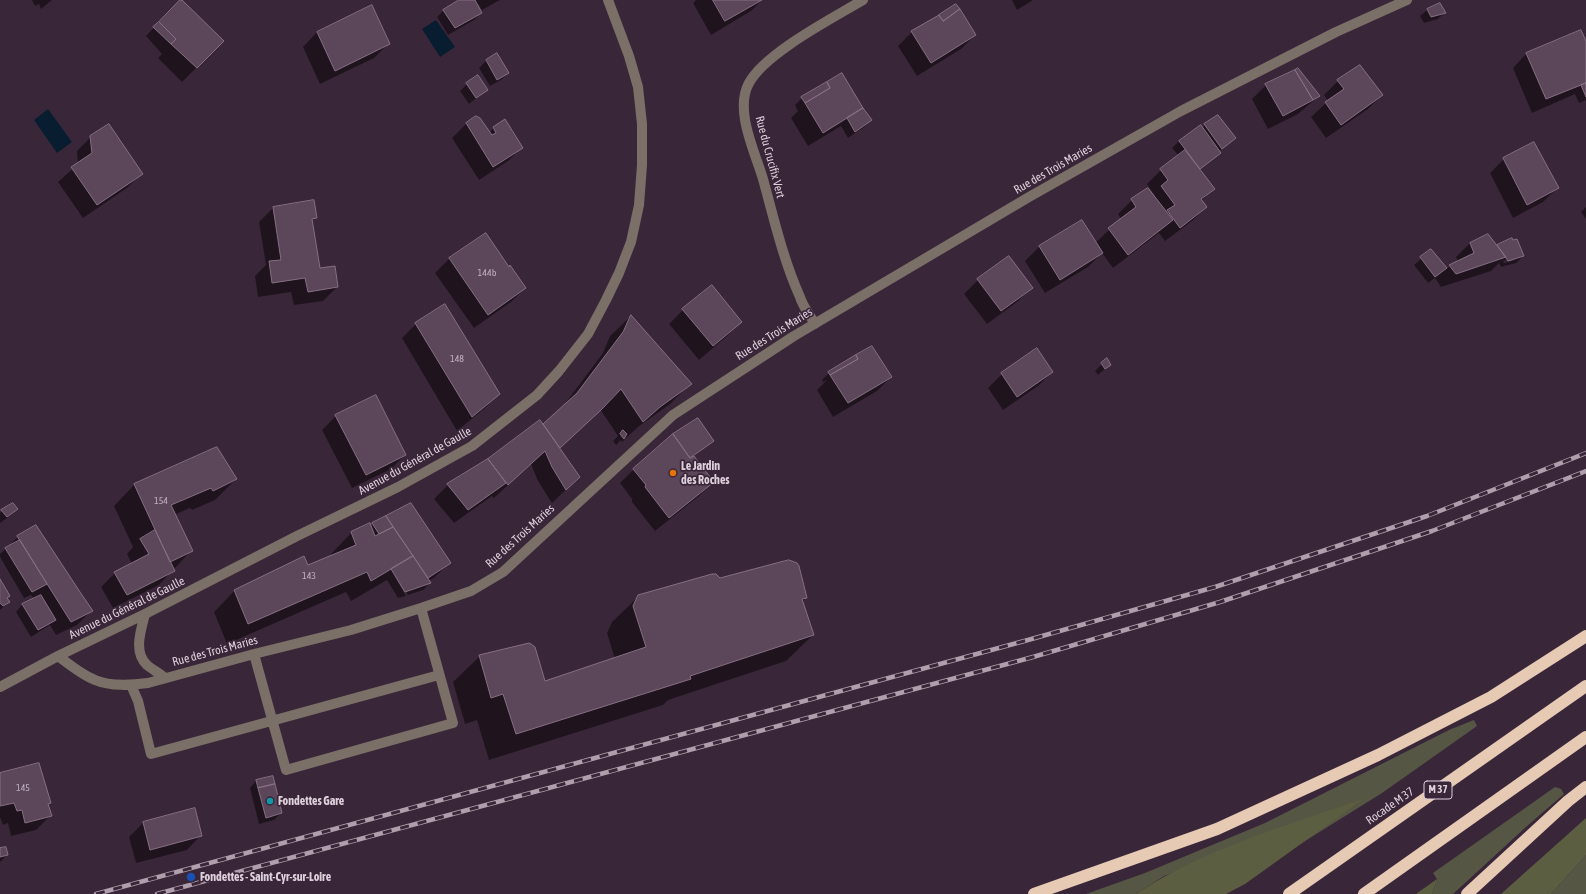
<!DOCTYPE html>
<html>
<head>
<meta charset="utf-8">
<style>
  body { margin:0 }
  canvas { display:block; background:#3a2639 }
</style>
</head>
<body>
<canvas width="1586" height="894"></canvas>
<script>
const c = document.querySelector('canvas').getContext('2d');
c.lineJoin = 'round';
function paint(path, color) { c.fillStyle = color; c.fill(path, 'evenodd'); }
function stroke(path, color, width, dash) { c.strokeStyle = color; c.lineWidth = width; c.lineCap = dash ? 'butt' : 'round'; c.setLineDash(dash || []); c.stroke(path); }
function label(font, color, halo, rows, align = 'center') {
  c.font = font + ' "Asap Condensed",sans-serif'; c.lineWidth = 3.5; c.setLineDash([]); c.textBaseline = 'middle'; c.strokeStyle = halo; c.fillStyle = color; for (const [text, x, y, turn = 0] of rows) {
    c.save(); c.translate(x, y); c.rotate((+turn || 0) * Math.PI / 180); c.textAlign = isNaN(turn) ? turn : align; if (halo) c.strokeText(text, 0, 0); c.fillText(text, 0, 0); c.restore();
  }
}
paint(new Path2D(`
  M1474 720 1477 726 1382 793 1297 846 1363 799 1164 876 1136 894H1086L1145 873 1265 823 1449 730Z
  M1555 787 1561 789 1564 794 1527 826 1453 894H1432L1437 879 1433 873Z
  M1586 855V894H1551Z`), '#555744');
paint(new Path2D(`
  M1365 798 1245 884 1226 894H1136C1205 848 1287 826 1365 798Z
  M1586 818V855L1551 894H1501Z
  M1437 879 1432 894H1416Z`), '#5c5e41');
paint(new Path2D(`
  M436 20 455 47 440 57 422 29Z
  M48 109 72 142 57 153 34 120Z`), '#081d2f');
paint(new Path2D(`
  M32 0H52L41 9 39 4 35 6Z
  M458 0H500L482 10 478 4 476 5 481 13 474 20 448 35 437 17 444 10 459 1Z
  M696 0H762L751 11 711 35 693 3Z
  M1012 0H1033L1017 10Z
  M1440 5 1444 13 1438 19 1424 23 1420 16 1427 10Z
  M372 6 388 44 374 58 320 84 303 47 317 32Z
  M159 22 209 55 182 82 158 58 162 54 146 36Z
  M912 32 975 35 961 49 917 76 898 46Z
  M1586 44V100L1579 103 1575 94 1532 113 1513 68 1527 53Z
  M497 55 508 73 501 80 490 86 479 68 486 61Z
  M1360 66 1382 95 1368 109 1326 138 1311 117 1328 101 1324 95 1338 81Z
  M467 84 486 90 469 104 460 91Z
  M1266 85 1319 96 1298 114 1268 129 1252 99Z
  M802 98 862 108 871 120 864 127 848 138 841 126 808 146 791 118 798 111 795 105Z
  M476 118 489 133 494 128 522 147 508 161 479 180 452 138 466 124Z
  M1205 125 1234 138 1219 151 1220 152 1213 159 1199 170 1214 188 1201 201 1206 207 1192 221 1165 241 1159 233 1113 268 1102 253 1088 267 1045 293 1025 261 1039 247 1082 221 1095 243 1121 219 1118 214 1132 200 1155 196 1147 184 1161 170 1179 156 1172 148 1179 141Z
  M91 137 141 174 127 188 83 218 58 182 78 164 77 151Z
  M1504 159 1557 188 1543 202 1513 218 1490 173Z
  M1586 207V219L1581 212Z
  M273 208 316 218 312 221 319 269 337 287 323 301 294 305 291 292 258 297 255 276 266 265 259 222Z
  M486 234 509 268 525 288 511 302 474 328 435 273 449 259Z
  M1511 239 1523 256 1516 263 1501 267 1499 263 1491 271 1441 287 1435 278 1428 283 1414 265 1431 250 1446 269 1450 266 1458 262 1456 257 1470 243 1496 246ZM1515 258V260L1504 263 1503 261Z
  M978 280 1031 288 1017 302 987 324 964 294Z
  M712 286 741 322 727 336 699 360 669 324 683 310Z
  M631 316 691 383 670 404 638 427 622 442 621 440 616 445 613 441 618 436 600 409 559 449 579 477 552 503 538 481 531 464 494 498 492 496 454 523 434 499 448 485 543 426 561 409 603 353 610 336Z
  M416 324 499 394 485 408 457 431 402 338Z
  M1102 364H1110L1098 375 1095 371Z
  M1052 372 1038 386 1003 410 988 388 1002 374Z
  M829 373 891 377 877 391 833 417 817 390 827 380 823 382 822 380Z
  M336 416 405 455 391 469 352 488 322 430Z
  M713 441 693 457 713 482 699 496 655 531 632 502V499L620 483 634 469Z
  M217 448 236 479 215 500 192 510 190 508 174 515 192 550 159 585 113 608 101 587 115 573 132 564 127 554 133 547 114 506 134 485Z
  M410 504 449 563 435 577 429 581 430 583 423 590 408 595 395 573 394 575 406 596 398 598 387 580 351 601 346 592 227 644 214 612 234 591 304 557 308 567 331 556V554L351 533 369 525 370 526Z
  M17 509 10 516 0 523V513L2 511Z
  M18 537 91 611 77 625 56 635 50 625 31 637 16 612 22 605 34 599 31 595 24 598 0 557V554Z
  M719 580 806 598 802 602 813 635 786 661 668 700 663 705 489 760 477 720 465 724 453 682 480 656 545 682 615 659 607 633 612 622 639 596Z
  M0 582 9 602 0 610Z
  M0 775 50 803 47 806 50 816 36 830 11 836 8 823 3 825 0 817Z
  M256 781 281 813 274 820 259 824 250 788Z
  M143 823 201 835 187 850 136 863 129 837Z
  M0 849 7 855 0 862Z`), '#0007');
const building = new Path2D(`
  M180 0H182L224 41 197 68 171 44 176 39 159 22Z
  M459 0H475L482 13 455 28 443 10Z
  M713 0H762L725 21Z
  M1440 3 1446 13 1431 17 1427 9Z
  M956 4 960 9 943 21 939 15Z
  M372 5 390 44 335 71 317 32Z
  M960 9 976 35 931 63 911 31 939 15 943 21Z
  M159 22 176 39 171 44 153 27Z
  M1581 30 1586 41V83L1546 99 1526 53Z
  M497 53 509 73 497 80 486 60Z
  M1360 65 1383 95 1341 125 1325 102 1344 89 1337 80Z
  M1298 68 1320 96 1313 100 1295 70Z
  M1295 70 1313 100 1283 116 1265 84Z
  M842 73 863 108 823 133 805 103 830 88 827 82Z
  M478 75 488 90 476 98 466 83Z
  M827 82 830 88 805 103 801 97Z
  M1586 83V97L1581 85Z
  M863 108 872 120 855 132 847 118Z
  M1218 115 1236 138 1222 149 1204 124Z
  M476 116 480 118 492 135 496 133 493 127 505 119 523 148 493 167 466 123Z
  M109 124 143 174 97 205 71 167 92 153 90 136Z
  M1201 125 1221 153 1200 169 1179 141Z
  M1534 142 1559 188 1527 205 1503 158Z
  M1185 150 1215 189 1201 199 1207 207 1180 228 1167 210 1175 205 1161 186 1168 180 1160 169Z
  M1148 188 1173 220 1128 255 1108 228 1136 207 1131 199Z
  M314 200 317 218 312 219 320 268 335 266 338 287 308 292 305 278 272 283 269 261 281 260 273 207Z
  M1082 220 1103 253 1060 280 1039 246Z
  M486 233 509 267 510 265 526 288 488 315 449 258Z
  M1488 234 1506 257 1456 274 1449 265 1474 253 1470 243Z
  M1512 238 1513 240 1517 239 1524 256 1508 261 1497 245Z
  M1431 249 1447 268 1435 277 1420 257Z
  M1009 256 1033 288 1001 311 977 279Z
  M712 285 742 322 713 346 682 309Z
  M445 304 500 394 472 417 415 323Z
  M631 315 692 384 660 407 643 422 621 389 601 410 560 448 543 424 577 393 623 332Z
  M872 346 892 377 848 403 830 375 858 359 856 355Z
  M1037 348 1053 372 1017 397 1001 373Z
  M856 355 858 359 830 375 828 372Z
  M1107 358 1111 365 1105 369 1101 363Z
  M376 395 406 455 366 475 335 415Z
  M698 418 714 441 690 458 673 434Z
  M540 420 580 477 566 490 552 467 545 451 508 485 488 459Z
  M623 430 627 434 624 439 620 434Z
  M673 434 690 458 694 456 714 482 669 518 645 487 646 485 633 469Z
  M217 447 237 479 213 491 211 488 171 505 193 551 170 562 134 484Z
  M488 459 506 483 468 510 447 484Z
  M13 503 18 509 7 517 1 510Z
  M411 503 451 563 428 578 386 516Z
  M386 516 393 527 379 534 372 523Z
  M370 523 375 536 393 527 413 556 371 581 367 572 248 624 234 590 304 556 308 565 356 545 351 532Z
  M36 525 80 592 93 611 71 622 17 536Z
  M155 530 175 571 127 595 114 572 149 554 140 539Z
  M20 540 47 584 32 592 5 548Z
  M413 556 431 583 405 592 391 569Z
  M789 560 797 563 799 566 807 598 802 599 814 635 690 676 691 679 516 734 503 694 491 698 479 655 529 643 531 644 535 647 545 681 646 647 633 606 638 595 712 574H716L720 578 784 561Z
  M0 579 10 596 7 598 10 602 3 606 0 603Z
  M41 595 56 620 38 630 22 604Z
  M39 763 51 803 48 804 52 816 25 823 22 810 17 811 14 803 0 806V773Z
  M273 776 275 784 258 788 256 780Z
  M275 784 282 813 266 818 258 788Z
  M195 808 202 836 150 850 143 822Z
  M6 847 8 855 0 857V848Z`);
paint(building, '#5c465a');
stroke(building, '#866e83', 1);
stroke(new Path2D(`
  M815 324C810 315 803 307 800 297 783 259 774 219 763 179 755 152 734 110 749 83 765 53 833 18 863 0
  M145 614C141 630 133 652 147 665 153 670 159 673 165 678
  M254 654 286 770 453 723 421 608
  M58 656C70 665 82 675 95 680 111 687 132 685 148 683L254 654 351 630 421 608 471 591 503 572 673 415 794 336 1029 197 1181 111 1336 32 1407 0
  M131 685 138 701 151 754 439 675
  M0 687 58 656 145 614 297 536 398 487 472 446 537 395 559 371 588 334 606 300 619 273 631 242 639 205 642 165V124L638 87 629 56 608 0`), '#7b7067', 10);
stroke(new Path2D(`
  M1034 894 1217 829 1378 755 1491 697 1586 636
  M1289 894 1586 686
  M1364 894 1586 737
  M1467 894 1568 801 1586 787`), '#e7cab4', 12);
const rail = new Path2D(`
  M96 894 1028 640 1215 587 1427 516 1586 453
  M157 894 1033 657 1220 602 1432 531 1586 471`);
stroke(rail, '#af9fad', 4.5);
stroke(rail, '#3a2639', 3, [9]);
for (const [x, y, r, color] of [
  [673,473,4,"#e8710a"],
  [270,801,4,"#0f9aa8"],
  [191,877,5,"#1a4fb4"]
]) { const dot = new Path2D(); dot.arc(x, y, r, 0, 2 * Math.PI); c.fillStyle = color; c.fill(dot); stroke(dot, '#3a2639', 1.5); }
label('10px', '#bdadbb', null, [
  ["144b",487,273],
  ["148",457,359],
  ["154",161,501],
  ["143",309,576],
  ["145",23,788]
]);
for (const [x, y, w] of [
  [1438,790,28]
]) { const box = new Path2D(); box.roundRect(x - w / 2, y - 9, w, 18, 3); c.fillStyle = '#3a2639'; c.fill(box); stroke(box, '#ddcfdb', 1); }
label('bold 11px', '#ddcfdb', null, [
  ["M 37",1438,790]
]);
label('12px', '#ddcfdb', '#3a2639', [
  ["Rue du Crucifix Vert",770,157,75],
  ["Rue des Trois Maries",1053,169,-30],
  ["Rue des Trois Maries",774,334,-32],
  ["Avenue du Général de Gaulle",415,461,-29],
  ["Rue des Trois Maries",520,536,-42],
  ["Avenue du Général de Gaulle",127,608,-26],
  ["Rue des Trois Maries",215,651,-15],
  ["Rocade M 37",1390,806,-35]
]);
label('bold 12px', '#ddcfdb', '#3a2639', [
  ["Le Jardin",681,466],
  ["des Roches",681,480],
  ["Fondettes Gare",278,801],
  ["Fondettes - Saint-Cyr-sur-Loire",200,877]
], 'left');
</script>
</body>
</html>
